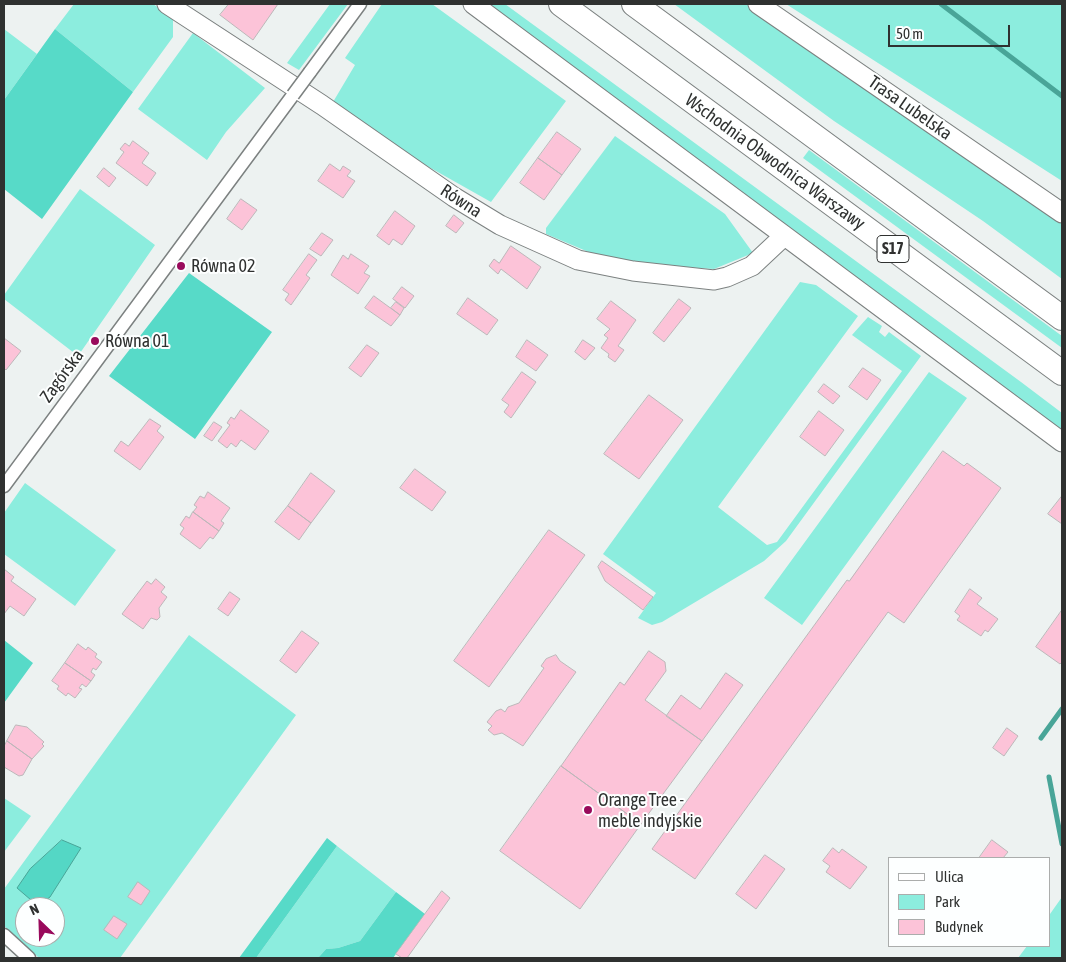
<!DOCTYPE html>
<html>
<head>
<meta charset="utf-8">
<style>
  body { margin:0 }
  #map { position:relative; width:1066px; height:962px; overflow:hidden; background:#edf2f1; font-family:"Asap Condensed",sans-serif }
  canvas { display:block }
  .frame { position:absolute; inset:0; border:5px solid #2f3130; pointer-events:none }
  .legend { position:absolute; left:888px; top:857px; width:162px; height:90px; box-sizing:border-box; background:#fdffff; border:1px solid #abadac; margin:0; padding:6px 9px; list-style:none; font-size:15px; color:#2f3130 }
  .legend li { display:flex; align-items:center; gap:10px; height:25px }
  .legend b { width:25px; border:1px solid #abadac }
  .north { position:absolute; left:15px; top:897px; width:50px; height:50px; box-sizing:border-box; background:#fdffff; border:1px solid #abadac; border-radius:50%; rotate:336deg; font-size:14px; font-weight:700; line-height:20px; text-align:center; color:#2f3130 }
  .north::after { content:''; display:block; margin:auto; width:18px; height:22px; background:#990a5c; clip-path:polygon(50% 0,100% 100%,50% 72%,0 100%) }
  .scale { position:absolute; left:888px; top:25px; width:122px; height:22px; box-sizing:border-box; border:2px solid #2f3130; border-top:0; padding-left:6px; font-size:15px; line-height:18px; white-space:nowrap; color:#2f3130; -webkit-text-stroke:4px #fdffff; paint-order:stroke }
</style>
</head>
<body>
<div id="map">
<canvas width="1066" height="962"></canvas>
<div class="frame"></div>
<ul class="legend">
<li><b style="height:6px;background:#fff"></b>Ulica</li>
<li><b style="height:14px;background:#8cedde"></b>Park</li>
<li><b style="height:14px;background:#fcc3d8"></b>Budynek</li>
</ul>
<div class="north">N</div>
<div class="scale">50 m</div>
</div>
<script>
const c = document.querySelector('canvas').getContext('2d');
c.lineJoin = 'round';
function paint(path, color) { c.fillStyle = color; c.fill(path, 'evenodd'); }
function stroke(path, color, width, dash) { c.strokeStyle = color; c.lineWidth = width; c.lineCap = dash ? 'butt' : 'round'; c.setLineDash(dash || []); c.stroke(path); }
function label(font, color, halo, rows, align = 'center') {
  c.font = font + ' "Asap Condensed",sans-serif'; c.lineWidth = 4; c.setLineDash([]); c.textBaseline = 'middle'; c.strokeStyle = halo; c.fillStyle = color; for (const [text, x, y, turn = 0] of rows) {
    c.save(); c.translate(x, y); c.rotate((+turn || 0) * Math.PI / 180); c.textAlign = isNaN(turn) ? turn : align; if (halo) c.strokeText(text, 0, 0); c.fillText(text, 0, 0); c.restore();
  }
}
paint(new Path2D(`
  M74 4H153L173 18V37L133 92 55 29Z
  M330 4H348L299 70 287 63Z
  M382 4H432L566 101 491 202 404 153 333 102 355 65 345 58Z
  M489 4H505L1021 382 1062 413V432Z
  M674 4H746L1062 222V279L983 221 834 121Z
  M786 4H1062V181Z
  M4 29 37 54 4 100Z
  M193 33 265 88 226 132 207 160 138 109Z
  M615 136 725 214 753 253 714 269 653 265 598 256 546 234V228Z
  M809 150 1062 336V348L803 158Z
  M80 189 155 245 78 356 4 299V295Z
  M800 282 816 285 858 316 718 507 767 545 777 542 902 371 852 335 868 317 882 326 879 332 885 337 889 332 921 356 786 541 764 561 662 622 652 625 638 618 656 593 603 554Z
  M929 372 967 398 802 625 764 598Z
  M25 483 116 550 75 606 4 554V513Z
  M189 635 296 715 120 958H39L4 926V889ZM25 907H55V937H25Z
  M4 798 31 816 4 852Z
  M337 846 396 892 360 941 338 948 326 949 318 958H256Z
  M1062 897V958H1018L1027 946H1050V914Z`), '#8cedde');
paint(new Path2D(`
  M55 29 133 92 42 219 4 189V100Z
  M189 273 272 332 195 439 109 376Z
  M4 640 33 663 4 703Z
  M327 838 337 846 256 958H239Z
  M396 892 425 914 393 958H318L326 949 338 948 360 941Z`), '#57dac8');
const water = new Path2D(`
  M62 840 81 848 50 897 38 906 17 888 30 869Z`);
paint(water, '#54d7c5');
stroke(water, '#49a598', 1);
stroke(new Path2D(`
  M941 4 1062 96
  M1041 738 1062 709
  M1049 777 1062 844`), '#49a598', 5);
const building = new Path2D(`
  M229 4H278L253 40 220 15Z
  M557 132 581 149 562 175 538 158Z
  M133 141 149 153 142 163 156 173 147 186 116 163 124 152 120 149 125 143 129 146Z
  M538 158 562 175 544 200 520 183Z
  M330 164 340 171 343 166 351 171 347 176 355 181 343 198 318 181Z
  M104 168 116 178 109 187 97 177Z
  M241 199 257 210 242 230 227 219Z
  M395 211 415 226 402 245 393 239 389 245 377 236Z
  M454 215 464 223 456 233 446 226Z
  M322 233 333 240 321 256 310 249Z
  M511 246 541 267 527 289 501 269 498 274 489 266 494 259 499 263Z
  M309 254 317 260 306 275 310 278 291 305 285 300 289 294 283 290Z
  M351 254 369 266 364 273 370 276 358 294 331 275 343 255 348 259Z
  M402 287 414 296 405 308 393 299Z
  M374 296 400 315 391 326 365 308Z
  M468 298 498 320 487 335 457 314Z
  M679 299 691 308 664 342 653 333Z
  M611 301 636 320 618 346 624 350 615 362 608 357 609 354 601 348 608 338 604 335 610 329 597 319Z
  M396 302 404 308 400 315 391 308Z
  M4 338 21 351 6 370 4 368Z
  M527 340 548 355 536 371 516 357Z
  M583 340 595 348 585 360 575 352Z
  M367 345 379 353 361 377 349 368Z
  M863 368 881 380 867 400 849 387Z
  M522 372 536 382 511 418 504 412 509 405 502 400Z
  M824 384 840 396 833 404 818 392Z
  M649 395 683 420 639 479 604 454Z
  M241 410 269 431 255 450 241 440 236 447 231 443 227 448 218 441 230 425 227 423 231 417 234 419Z
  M819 411 844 430 825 456 800 437Z
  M150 419 161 426 157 431 164 437 140 470 114 451 121 441 128 446Z
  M214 422 222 427 212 441 204 436Z
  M943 451 964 466 967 463 1001 488 904 623 888 612 695 879 652 849 847 580 849 581Z
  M415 469 446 492 432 511 400 488Z
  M311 473 335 491 311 523 288 506Z
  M208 492 230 508 221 521 224 523 219 531 193 512 197 507 194 505 200 496 204 498Z
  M1062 496V524L1048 514Z
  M288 506 311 523 299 540 275 522Z
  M193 512 219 531 213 539 210 537 200 549 180 534 184 528 180 525 186 516 189 518Z
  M549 530 585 555 489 687 454 661Z
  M602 561 653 597 643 610 605 581 598 567Z
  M4 569 14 577 11 581 36 599 24 616 10 606 4 614Z
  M156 579 165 587 161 592 167 597 159 608 160 617 157 620 151 618 143 629 122 614 147 581 151 584Z
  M970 589 982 598 977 604 998 619 988 632 985 630 981 636 957 620 960 616 955 612Z
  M230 592 240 599 228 616 218 609Z
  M1062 610V662L1060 664 1036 647Z
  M302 631 319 643 296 673 280 661Z
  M78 644 86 650 88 647 97 654 95 657 102 662 96 670 93 668 91 672 95 675 91 681 65 663Z
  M649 651 665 662 666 671 645 700 702 741 641 824 561 766 620 682 624 685Z
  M556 655 560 661 576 672 523 746 502 733 494 735 488 730 492 726 487 722 496 711 501 709 505 712 508 707 519 703 544 668 541 666 546 659Z
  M65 663 91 681 86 687 82 684 79 688 82 689 75 698 68 693 66 696 57 689 59 686 52 681Z
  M726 673 743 685 702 741 666 716 681 695 700 709Z
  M16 725 27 727 44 742 42 744 44 746 32 759 7 741Z
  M1007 728 1018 736 1004 756 993 748Z
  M7 741 32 759 23 775 19 776 4 767V747Z
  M561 766 641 824 580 909 500 851Z
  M992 840 1008 852 1003 858H979Z
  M833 848 839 853 842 849 867 867 850 889 826 872 830 866 823 861Z
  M765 855 785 869 756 909 736 894Z
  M138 882 150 891 141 905 128 897Z
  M442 891 450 898 407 958H402L396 954Z
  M114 916 127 924 117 939 104 930Z`);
paint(building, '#fcc3d8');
stroke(building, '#bcb7b9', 1);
const street = new Path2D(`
  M310 72 360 4
  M4 486 293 95
  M4 935 29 958`);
const secondary = new Path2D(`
  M167 4 322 105 454 197 500 225 578 260 633 271 714 280 727 277 752 266 784 236
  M473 4 1062 442
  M758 4 1062 213`);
const highway = new Path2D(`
  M561 4 1062 373
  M634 4 1062 318`);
stroke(street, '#7c8180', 15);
stroke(secondary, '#7c8180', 21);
stroke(highway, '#7c8180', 26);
stroke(street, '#fff', 12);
stroke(secondary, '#fff', 19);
stroke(highway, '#fff', 24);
const streetBridge = new Path2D(`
  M293 95 310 72`);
stroke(streetBridge, '#7c8180', 15, []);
stroke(streetBridge, '#fff', 12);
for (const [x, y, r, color] of [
  [181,266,5,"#990a5c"],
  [95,341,5,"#990a5c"],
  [588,810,5,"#990a5c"]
]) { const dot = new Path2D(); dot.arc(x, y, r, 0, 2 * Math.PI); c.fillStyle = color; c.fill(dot); stroke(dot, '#fdffff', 2); }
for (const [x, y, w] of [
  [893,249,32]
]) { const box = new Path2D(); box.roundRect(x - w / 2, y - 13.5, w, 27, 4); c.fillStyle = '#fdffff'; c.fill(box); stroke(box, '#2f3130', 1); }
label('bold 16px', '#2f3130', null, [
  ["S17",893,249]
]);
label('18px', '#2f3130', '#fdffff', [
  ["Trasa Lubelska",910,108,35],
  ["Wschodnia Obwodnica Warszawy",775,162,36],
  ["Równa",461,201,33],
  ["Zagórska",62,376,-54]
]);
label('18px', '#2f3130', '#fdffff', [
  ["Równa 02",191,266],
  ["Równa 01",105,341],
  ["Orange Tree -",598,800],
  ["meble indyjskie",598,821]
], 'left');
</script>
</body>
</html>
